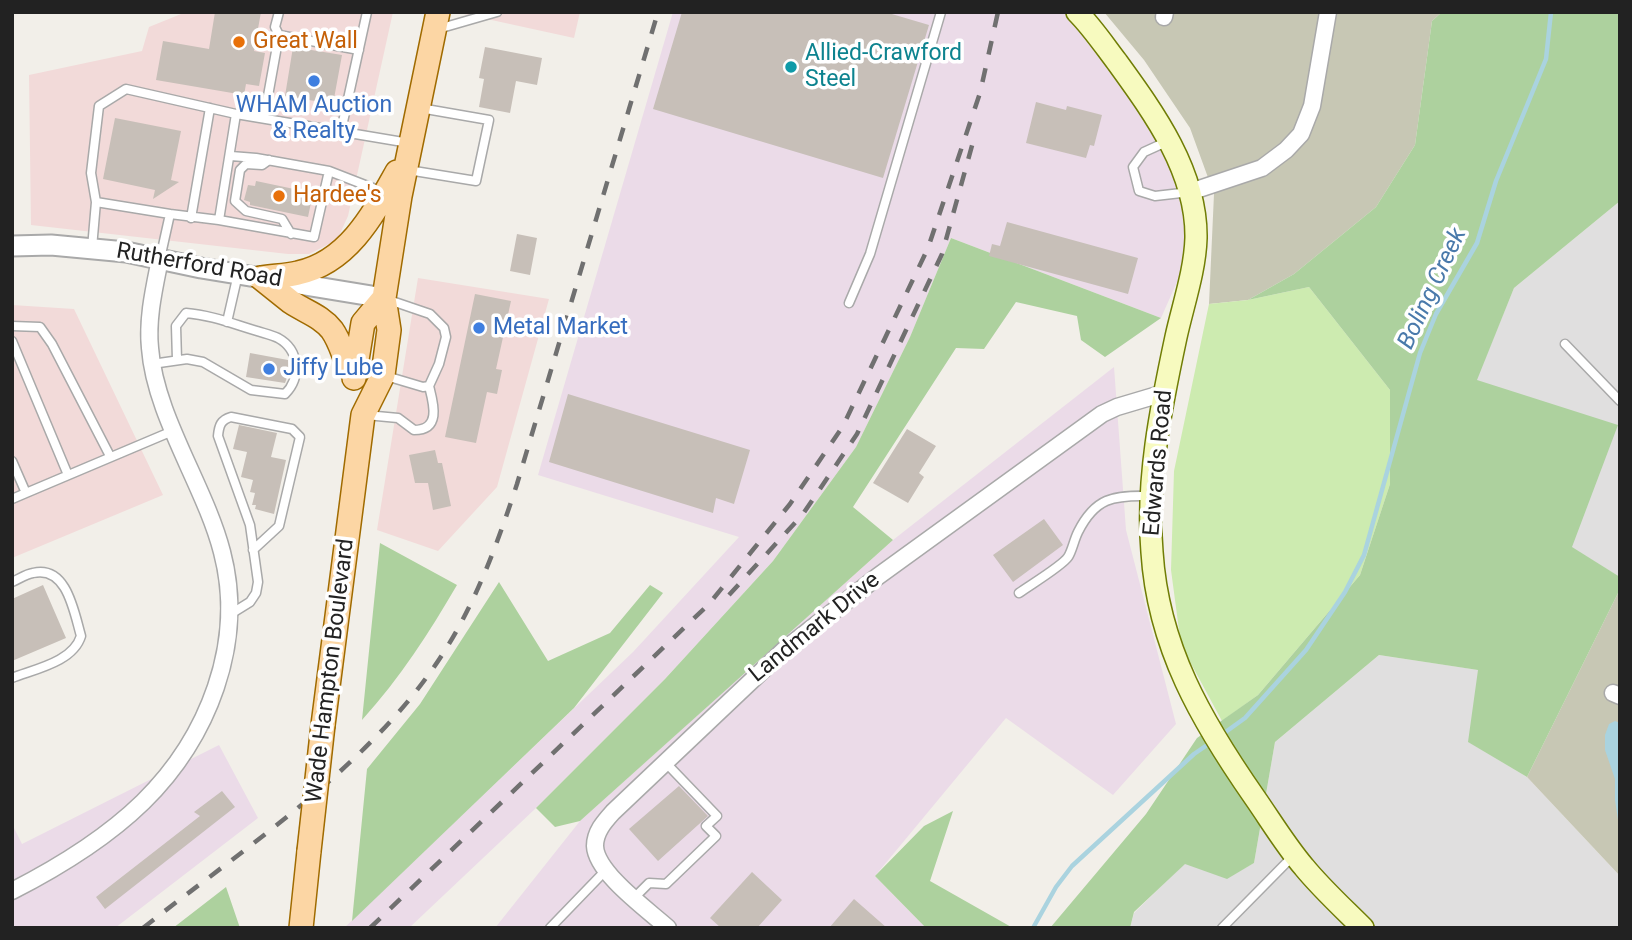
<!DOCTYPE html>
<html>
<head>
<meta charset="utf-8">
<style>
  body { margin:0 }
  #map { position:relative; width:1632px; height:940px; overflow:hidden; background:#f2efe9; font-family:Roboto,sans-serif }
  canvas { display:block }
  .frame { position:absolute; inset:0; border:14px solid #222; pointer-events:none }
</style>
</head>
<body>
<div id="map">
<canvas width="1632" height="940"></canvas>
<div class="frame"></div>
</div>
<script>
const c = document.querySelector('canvas').getContext('2d');
c.lineJoin = 'round';
function paint(path, color) { c.fillStyle = color; c.fill(path, 'evenodd'); }
function stroke(path, color, width, dash) { c.strokeStyle = color; c.lineWidth = width; c.lineCap = dash ? 'butt' : 'round'; c.setLineDash(dash || []); c.stroke(path); }
function label(font, color, halo, rows, align = 'center') {
  c.font = font + ' Roboto,sans-serif'; c.lineWidth = 7; c.setLineDash([]); c.textBaseline = 'middle'; c.strokeStyle = halo; c.fillStyle = color; for (const [text, x, y, turn = 0] of rows) {
    c.save(); c.translate(x, y); c.rotate((+turn || 0) * Math.PI / 180); c.textAlign = isNaN(turn) ? turn : align; if (halo) c.strokeText(text, 0, 0); c.fillText(text, 0, 0); c.restore();
  }
}
paint(new Path2D(`
  M1620 201V577L1572 548 1476 380 1514 288Z
  M1379 655 1479 670 1469 742 1527 777 1620 876V928H1130L1134 913 1185 863 1227 878 1254 863 1275 742Z`), '#e0dfdf');
paint(new Path2D(`
  M186 12H393L348 216 337 240 309 254H288L31 225 29 75 142 51 149 27Z
  M464 12H580L574 38 464 14Z
  M418 278 549 299 497 487 438 551 377 530Z
  M12 305 74 309 163 495 12 558Z`), '#f2dad9');
paint(new Path2D(`
  M673 12H1072L1156 120 1196 239 1161 318 951 238 910 337 856 447 773 561 665 679 536 808 409 928H344L633 652 739 537 538 475Z
  M1114 367 1126 530 1176 724 1113 795 1006 718 875 876 926 928H495L580 821 664 745 893 540Z
  M219 745 258 818 115 928H12V824L22 844Z`), '#ebdbe8');
paint(new Path2D(`
  M1104 12H1442L1432 21 1415 145 1376 207 1294 274 1248 300 1209 304 1214 194 1190 128 1144 60Z
  M1620 589V876L1527 777Z`), '#c7c7b4');
paint(new Path2D(`
  M1309 287 1390 390V484L1360 575 1258 695 1222 721 1181 645 1171 570 1174 471 1209 304 1248 300Z`), '#cdebb0');
paint(new Path2D(`
  M1442 12H1620V201L1514 288 1477 380 1618 425 1572 547 1620 577V589L1527 777 1468 742 1478 670 1379 655 1275 742 1254 863 1227 879 1185 864 1134 912 1130 928H1050L1146 814 1197 738 1258 695 1360 575 1390 484V390L1309 287 1248 300 1294 274 1376 207 1415 145 1432 21Z
  M951 238 1161 318 1105 357 1081 340 1077 316 1016 302 984 349 956 348 853 507 893 540 580 821 555 827 536 808 665 679 773 561 856 447 910 337Z
  M380 543 457 585C429 633 400 678 362 720Z
  M499 582 548 661 610 633 650 585 663 593 574 708 352 921 367 769 420 704Z
  M953 811 930 881 1013 928H926L875 876 924 826Z
  M226 887 240 928H173Z`), '#add19e');
paint(new Path2D(`
  M1615 721 1620 723V833L1615 800V779L1605 750V735L1609 724Z`), '#aad3df');
stroke(new Path2D(`
  M1220 736 1245 718 1306 650 1345 592 1364 555 1420 353 1436 314 1477 243 1496 181 1546 59 1551 12
  M1033 928 1056 887 1072 866 1194 754 1210 743`), '#aad3df', 4.5);
paint(new Path2D(`
  M215 12H261L254 51 265 53 259 86 246 84 244 95 156 80 163 41 209 49Z
  M682 12H885L929 25 883 178 653 109Z
  M293 47 342 55 333 104 285 96Z
  M485 47 542 58 537 85 516 81 510 113 479 107 484 79 479 78Z
  M1036 102 1066 110 1067 106 1102 115 1094 146 1090 145 1086 158 1026 143Z
  M115 118 181 131 171 180 179 182 153 199 155 190 103 179Z
  M256 181 313 193 308 217 250 205V202L244 200 248 185 255 186Z
  M1007 222 1138 258 1128 294 989 256 992 244 1000 246Z
  M517 234 537 238 530 275 510 271Z
  M475 294 511 301 496 369 502 370 497 394 487 392 476 443 445 437Z
  M250 353 288 360 289 372 285 383 246 377Z
  M568 394 750 450 734 504 716 498 713 513 549 462Z
  M239 425 277 433 271 457 286 460 274 514 255 509 256 505H252L255 493 250 492 253 480 241 477 247 452 233 449Z
  M907 429 936 446 919 473 924 477 908 503 873 483Z
  M435 450 438 463H442L451 506 433 510 428 483H415L409 455Z
  M1044 519 1063 545 1013 582 993 555Z
  M43 585 66 638 12 661V599Z
  M679 786 708 816 658 861 629 829Z
  M222 791 235 807 105 909 96 897 200 816 194 812Z
  M752 872 782 900 757 928H721L710 918Z
  M854 899 887 928H829Z`), '#c7bfb8');
const service = new Path2D(`
  M438 29 497 12
  M279 35 359 50
  M264 118 279 35 275 27 279 12
  M341 131 367 12
  M1166 142 1144 152 1133 167 1139 191 1155 196 1190 192
  M231 156 256 158 329 171 383 192
  M269 160 262 165 246 164 240 170 235 201 246 211 282 219 291 234
  M408 170 476 181 489 120 420 108
  M96 202 91 173 99 106 126 89 236 114
  M170 214 219 220 236 114 409 143
  M191 218 210 108
  M219 220 314 237 329 171
  M92 248 96 202 170 214 160 259
  M849 303 870 254 941 12
  M227 322 238 274
  M12 326 40 327 52 344 110 456
  M12 341 68 475
  M1565 344 1620 401
  M152 364 187 359 203 362 251 390 285 394C301 378 300 350 278 338 272 335 263 333 257 331 233 324 211 315 186 313L176 326 177 360
  M386 376 423 387 429 386 439 364 446 337 444 328 430 314 386 299
  M366 415 398 418 414 430C442 430 433 402 429 386
  M12 461 26 493 175 430
  M12 499 26 493
  M12 582C19 579 26 574 33 573 67 565 74 612 81 636 73 662 35 669 12 678
  M1019 593C1030 585 1062 566 1068 557 1072 551 1074 540 1078 532 1095 498 1113 495 1149 496
  M229 615 250 602 256 593 258 582 250 525 218 436C219 425 221 420 231 417L292 429 300 437 279 526 253 550
  M634 898 649 883 666 884 716 836 706 826 717 816 666 763
  M550 928 606 870
  M1222 928 1294 855`);
const minor = new Path2D(`
  M1164 17 1165 12
  M1190 192 1262 168 1286 150 1301 134 1312 106 1328 12
  M1613 693 1620 696
  M12 891C59 867 105 839 143 802 208 738 246 643 222 552 205 486 155 416 150 348 147 319 154 289 160 259
  M668 928C648 910 596 873 595 846 595 832 604 822 613 812L784 650 877 577 1102 414 1117 407 1164 393`);
const tertiary = new Path2D(`
  M12 246 51 245 126 252 201 268 384 298`);
const secondary = new Path2D(`
  M1077 12C1092 27 1104 45 1117 62 1154 113 1197 172 1196 238 1195 271 1183 305 1176 337 1161 407 1146 480 1152 552 1158 647 1202 722 1255 798 1271 821 1286 846 1304 867 1322 889 1343 908 1363 928`);
const primary = new Path2D(`
  M261 278C273 276 286 276 298 273 349 262 374 213 397 172
  M261 278C271 286 281 294 291 302 306 312 321 316 332 330 342 344 344 361 354 375
  M354 378 363 323 384 298
  M323 725 363 415 383 375 389 330 384 298 400 196 438 12
  M301 928 309 851`);
stroke(service, '#a9a9a9', 11);
stroke(minor, '#a9a9a9', 19);
stroke(tertiary, '#a9a9a9', 23);
stroke(secondary, '#707d05', 24);
stroke(primary, '#a06b00', 26);
stroke(service, '#fff', 8);
stroke(minor, '#fff', 16);
stroke(tertiary, '#fff', 19);
stroke(secondary, '#f7fabf', 21);
stroke(primary, '#fcd6a4', 23);
stroke(new Path2D(`
  M729 595 803 514 857 434 942 254 973 142
  M143 928C242 850 362 771 434 667 473 611 496 548 517 484L658 12
  M370 928 709 604 790 504 843 426 928 248 980 93 998 12`), '#707070', 4.5, [14, 14]);
const primaryBridge = new Path2D(`
  M309 851 323 725`);
stroke(primaryBridge, '#a06b00', 26, []);
stroke(primaryBridge, '#fcd6a4', 23);
for (const [x, y, r, color] of [
  [239,42,7,"#e8710a"],
  [791,67,7,"#0f9aa8"],
  [314,81,7,"#3f7fe0"],
  [279,196,7,"#e8710a"],
  [479,328,7,"#3f7fe0"],
  [269,369,7,"#3f7fe0"]
]) { const dot = new Path2D(); dot.arc(x, y, r, 0, 2 * Math.PI); c.fillStyle = color; c.fill(dot); stroke(dot, '#fff', 2.5); }
label('23px', '#c56008', '#fff', [
  ["Great Wall",253,42],
  ["Hardee's",293,196]
], 'left');
label('23px', '#0d838f', '#fff', [
  ["Allied-Crawford",805,54],
  ["Steel",805,80]
], 'left');
label('23px', '#366cbe', '#fff', [
  ["WHAM Auction",314,106,"center"],
  ["& Realty",314,132,"center"],
  ["Metal Market",493,328],
  ["Jiffy Lube",283,369]
], 'left');
label('23px', '#222', '#fff', [
  ["Rutherford Road",199,266,10],
  ["Edwards Road",1159,463,-85],
  ["Landmark Drive",815,628,-39],
  ["Wade Hampton Boulevard",331,671,-83]
]);
label('italic 24px', '#4a7aab', '#fff', [
  ["Boling Creek",1433,289,-65]
]);
</script>
</body>
</html>
